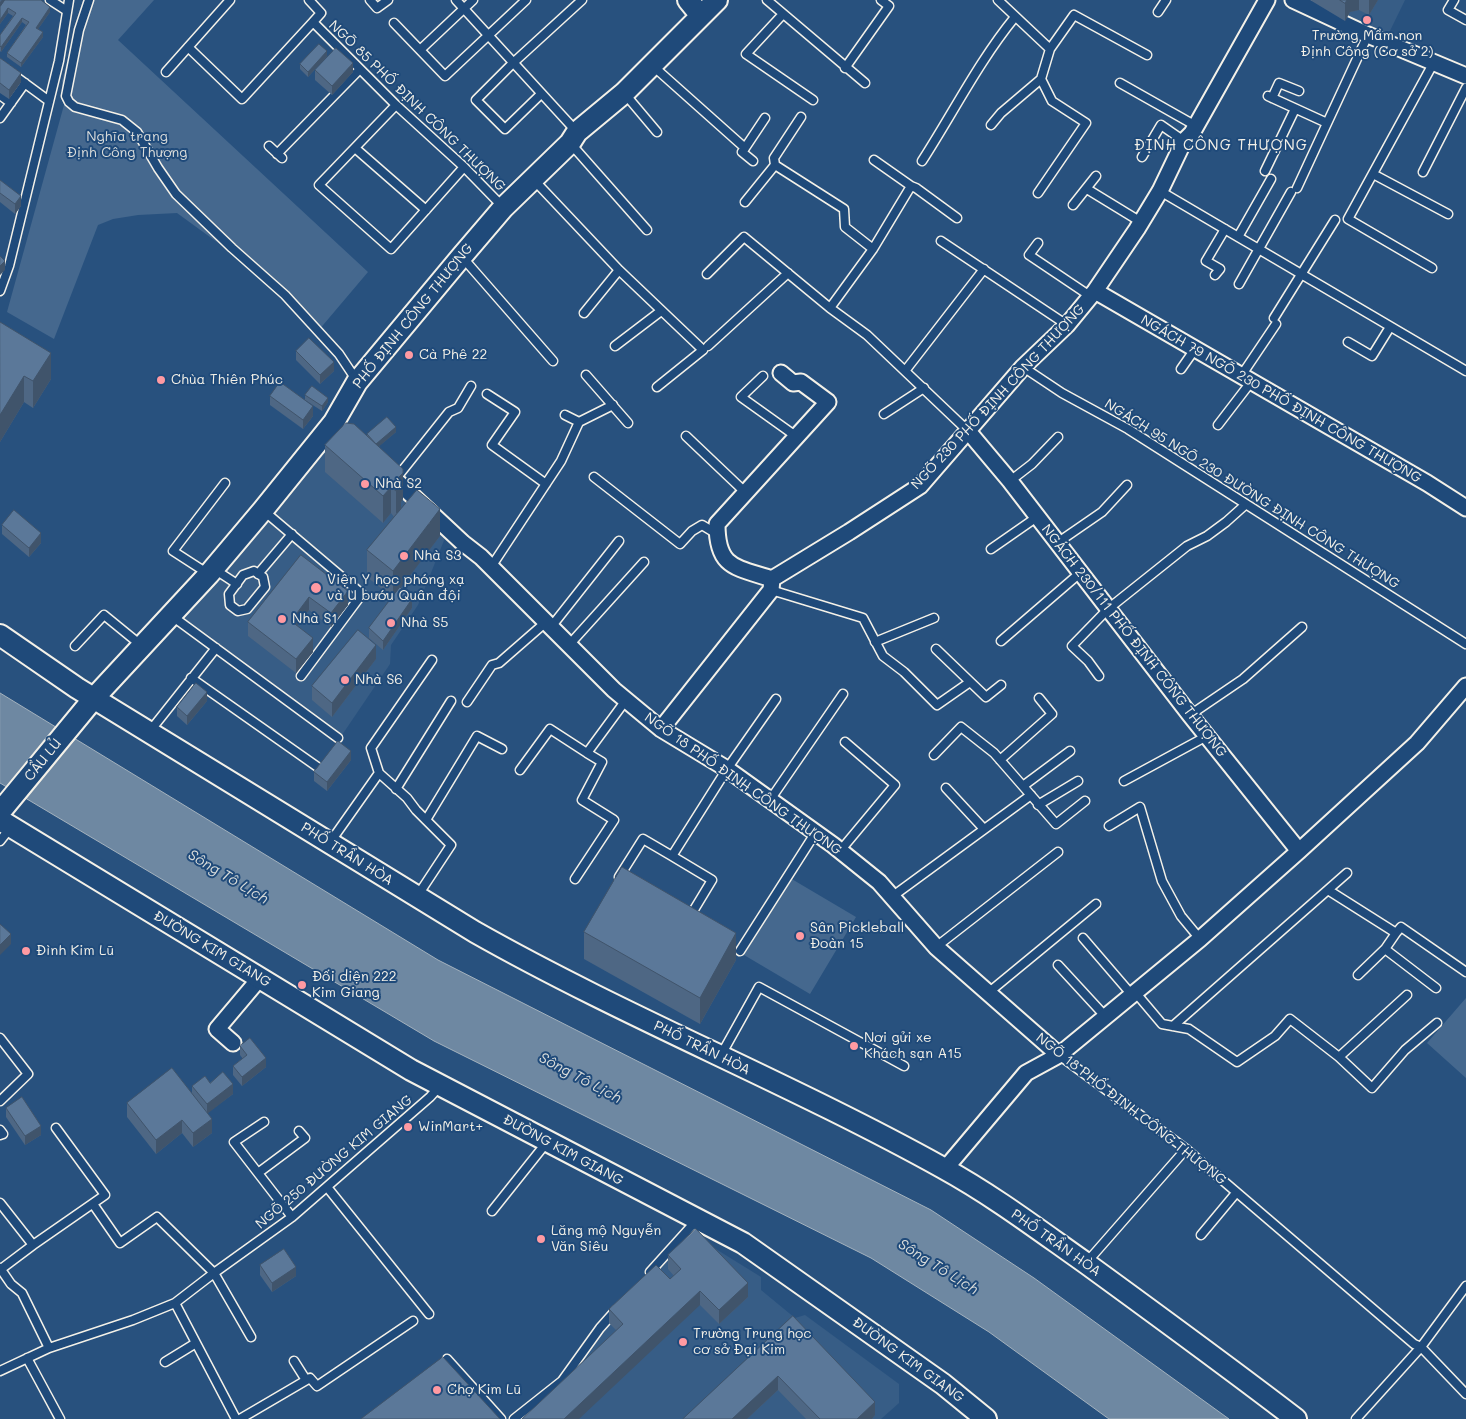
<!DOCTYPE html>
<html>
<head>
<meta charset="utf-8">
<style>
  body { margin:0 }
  canvas { display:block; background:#28517e }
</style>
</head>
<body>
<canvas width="1466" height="1419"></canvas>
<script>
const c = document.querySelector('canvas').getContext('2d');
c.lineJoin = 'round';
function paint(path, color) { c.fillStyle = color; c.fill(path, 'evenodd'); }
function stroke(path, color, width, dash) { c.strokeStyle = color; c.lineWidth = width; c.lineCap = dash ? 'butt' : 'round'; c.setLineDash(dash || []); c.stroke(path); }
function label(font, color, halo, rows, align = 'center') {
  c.font = font + ' Mali,sans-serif'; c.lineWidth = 4; c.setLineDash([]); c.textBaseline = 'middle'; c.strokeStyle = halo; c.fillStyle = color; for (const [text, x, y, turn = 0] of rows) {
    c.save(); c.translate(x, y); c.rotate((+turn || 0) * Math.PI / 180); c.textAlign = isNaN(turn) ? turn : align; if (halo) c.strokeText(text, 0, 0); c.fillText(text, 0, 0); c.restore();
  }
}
paint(new Path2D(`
  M1291 0H1405L1386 39Z
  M339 435 447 533 418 605 391 645 390 664 342 735 182 619Z
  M690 1233 761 1277V1290L795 1318 805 1315 899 1384V1403L881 1419H528L584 1362 609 1323Z`), '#375d86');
paint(new Path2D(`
  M83 0H154L118 40 368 272 318 331 254 269 177 213 138 215 113 219 98 225 54 339 7 312 64 105 62 81Z
  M790 878 856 917 810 994 744 955Z
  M1466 998V1078L1427 1043Z`), '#45688e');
const water = new Path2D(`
  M0 693 438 960 931 1210 1034 1278 1229 1419H1109L989 1332 871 1258 434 1041 0 783Z`);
paint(water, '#6e88a2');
stroke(water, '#a4b2be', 1);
const lane = new Path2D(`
  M50 0 67 11
  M89 0 79 30 66 96 69 102 75 107 122 120 137 132 158 168 176 194 232 248 285 295 339 354 357 381
  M309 0 321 13 313 22 396 105 464 167 503 207
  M370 0 377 8 388 0
  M456 0 576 131
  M767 0 865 83
  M1454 0 1448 10 1466 20
  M1158 12 1166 0
  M783 14 746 54 813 100
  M394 23 445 76 526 0
  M188 47 242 99 313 22
  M1050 49 1074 15 1147 55
  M420 50 473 0
  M0 65 49 101
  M653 66 745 148 765 118
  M845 68 889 6 881 0
  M166 72 230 0
  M1120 83 1196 126
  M541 94 505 129 476 100 513 63 582 0
  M625 94 657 132
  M0 95 11 103
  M1268 96 1327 123
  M1272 98 1279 83 1299 91
  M396 105 319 185 391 249 464 167
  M0 118 25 83
  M991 125 1001 113 1041 79 1050 49 998 0
  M571 144 647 230
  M269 146 282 158
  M355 148 426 210
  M745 148 742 152 753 161
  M277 154 360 69
  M1142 157 1161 125 1184 141
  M922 161C953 113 979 61 1015 17
  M775 165 844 209 845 227 873 249
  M1265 171 1295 109
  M1423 172 1466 88
  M1373 174 1448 214
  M533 179 619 270 703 350 657 387
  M911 186 916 188 957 218
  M1297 188 1368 35
  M1087 189 1141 222
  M1160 191 1466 371
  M1038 193 1086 123 1052 101 1041 79
  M745 202 775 165 774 158 801 117
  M1073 205 1096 176
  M1238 237 1271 179
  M941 241 1067 325
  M1038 243 1029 255 1090 296
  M463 258 553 361
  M1432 268 1348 219 1434 62
  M707 274 744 237 830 308 867 335 968 431
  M1215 275 1220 269 1206 261 1225 229
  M1239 284 1291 192
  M0 291 9 266 59 61 69 0
  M830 308 873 249 911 186 874 160
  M584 313 619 270
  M1274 318 1335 220
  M1348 342 1372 356 1390 327
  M615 346 661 311
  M708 346 788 273
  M1023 367 1062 393 1128 429 1466 644
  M1181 369 1195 349
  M905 371 984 269
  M586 375 628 423
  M763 376 741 397 797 437
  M1241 376 1276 324
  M487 394 515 412 492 445 546 484
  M884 414 924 388
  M565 415 579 422
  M579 422 613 405
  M1218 425 1251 382
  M686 436 746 493
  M398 476 449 412 458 408 471 386
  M594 477 680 544 692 531 702 525 717 534
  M1010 481 1032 464 1058 437
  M264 511 362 594 301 676
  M1057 543 1102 512 1127 485
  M991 549 1037 517
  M491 567 561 461 579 422
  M214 569 237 584
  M254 571 263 577 265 587 247 609 238 611 230 605 229 594 243 575Z
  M207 573 173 551 225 483
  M258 574 292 534
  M771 590 863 618 883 656 904 672 937 705 970 682
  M172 616 338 738
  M551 627 619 541
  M1001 641 1080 573
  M875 642 934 618
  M569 645 644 562
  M75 646 104 615 142 646
  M936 649 986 697 1001 685
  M1099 676 1088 661 1072 646 1108 609 1187 546 1207 536 1226 522 1245 505
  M191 678 319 768
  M467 702 492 665 499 663 546 622
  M1190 715 1243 679 1302 627
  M150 731 216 648
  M934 755 961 727 994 753 1056 824 1085 801
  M1000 760 1052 714 1039 698
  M520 770 550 729 587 753
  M1124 781 1207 736
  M1023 786 1070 751
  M946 788 984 829
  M396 789 451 701
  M770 800 843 694
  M1038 805 1078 781
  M426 820 477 736 502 749
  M1109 826 1140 807 1162 881 1181 916 1200 939
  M0 841 11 827
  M331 841 379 773
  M840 851 895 785 845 742
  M672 856 712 880 689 918
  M619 877 643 839 672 856 727 769 776 699
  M575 879 614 820 582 800 602 762 587 753 626 700
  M1328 890 1396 933 1385 949 1358 975
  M418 895 451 845 416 810 407 798 379 773 371 748 432 660
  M893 896 1031 795
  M1396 933 1401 927 1466 972
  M1083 938 1132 995
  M936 947 1058 852
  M1385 949 1436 988
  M740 951 816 832
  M1058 965 1105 1016
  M1135 992 1162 1024 1189 1029 1237 1062 1275 1036 1290 1019 1339 1057 1407 995
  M988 993 1096 904
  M1173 1026 1347 873
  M0 1038 28 1074 0 1101
  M721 1055 759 987 904 1066
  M1059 1055 1186 1149 1414 1344 1421 1347 1466 1394
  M1339 1057 1372 1088 1405 1050 1437 1023
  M264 1122 234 1142 292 1217
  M0 1130 3 1134 0 1135
  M258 1173 305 1138 299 1131
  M327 1187 429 1314
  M0 1203 33 1245 1 1269
  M93 1204 120 1243 157 1217 214 1273 251 1337
  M492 1211 547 1142
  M1201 1235 1236 1193
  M33 1245 105 1195 56 1128
  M1087 1262 1186 1149
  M0 1268 11 1284 22 1293 49 1348
  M650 1272 696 1221
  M175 1303 236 1419
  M27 1358 60 1419
  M447 1359 501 1419
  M294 1361 306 1380
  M165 1362 196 1343
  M0 1371 49 1348 133 1320 175 1303 214 1273 292 1217 430 1097 440 1086
  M240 1419 310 1378 317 1386 413 1321
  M514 1419 562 1381 600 1328 616 1310
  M1356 1419 1421 1347 1466 1286`);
const street = new Path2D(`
  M1293 0 1368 35 1466 76
  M1095 291 1427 483 1466 508
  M968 431 1010 481 1190 715 1299 851
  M389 474 463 543 481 557 614 690 661 729 727 769 833 845 879 882 936 947 1059 1055
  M772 579C735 567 717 568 717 524L828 402 801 382 793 383 781 373
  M661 729 771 590 772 579 849 532 920 486 1023 367 1067 325 1095 291 1137 229 1160 191 1184 141 1192 133 1267 0
  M233 1043 217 1029 260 978
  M945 1169 1026 1073 1059 1055 1200 939 1299 851 1417 743 1466 686`);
const secondary = new Path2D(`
  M688 0 701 16
  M0 635 77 688 475 932C627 1018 790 1083 943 1168 994 1196 1040 1231 1087 1264 1157 1315 1227 1366 1296 1419
  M0 812 94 698 209 574 263 510 334 422 357 382 462 256 503 208 570 143 577 132 624 93 717 0
  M0 820 411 1070 743 1243 943 1384 986 1419`);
stroke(lane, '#f4f1e8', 11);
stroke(street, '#f4f1e8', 19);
stroke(secondary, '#f4f1e8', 24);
stroke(lane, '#1f4a7a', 8);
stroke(street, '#1f4a7a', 15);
stroke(secondary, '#1f4a7a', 20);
paint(new Path2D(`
  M0 0 50 12 38 29 43 37 21 67 7 57V53L26 25 22 22 1 52 0 51V35L13 16 8 13 0 24Z
  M1310 0H1378L1369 15 1359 10 1350 12 1345 21Z
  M327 56 308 77 300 69V64Z
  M0 58 21 82 9 99 0 93Z
  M315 70 353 72 332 95 315 80Z
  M0 180 21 206 15 214 0 202Z
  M0 322 51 379 33 408 24 402 0 442Z
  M296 351 334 371 320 384 296 360Z
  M305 395 328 402 322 411 305 400Z
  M270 396 313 416 303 429 270 405Z
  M396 432 379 446 403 496V499L401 502V508L440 536 400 588 412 608 383 650 369 638V628L392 597 367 577V550L394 517 391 513 383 523 325 472V445L367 436V434Z
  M2 525 41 543 29 557 2 534Z
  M301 555 348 605 331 627 309 610 297 626 313 652 296 673 248 636V622Z
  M376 659 332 717 312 700V686Z
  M207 701 187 725 177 716V707Z
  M351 760 327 791 314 781V772Z
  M584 932 736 960 700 1024 584 959Z
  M240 1046 266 1067 242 1086 233 1075V1066L243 1059 240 1055Z
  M210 1083 233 1094 207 1113 212 1133 193 1147 182 1133 156 1154 127 1117V1103L192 1094V1086Z
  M6 1108 41 1135 25 1145 6 1117Z
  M668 1255 748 1297 719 1324 700 1305 616 1330 609 1323V1309L670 1279 674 1276 668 1269Z
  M260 1265 296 1276 272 1292 260 1275Z
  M793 1316 875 1415 872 1419H806L778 1390 747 1419Z`), '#4e6784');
paint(new Path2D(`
  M2 0H8L0 11V2Z
  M1347 0H1359V10L1350 12 1345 21V3Z
  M1369 0H1378L1369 15Z
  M50 7V12L36 32V28Z
  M8 8V13L0 24V20Z
  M22 18V22L1 52V47Z
  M43 32V37L21 67V63Z
  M327 51V56L308 77V72Z
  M353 63V72L332 95V86Z
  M21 73V82L9 99V90Z
  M21 196V206L15 214V204Z
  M5 261V270L0 275V266Z
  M51 353V379L33 408V381Z
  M334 362V371L320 384V375Z
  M24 376V402L0 442V415Z
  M328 398V402L322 411V406Z
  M313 406V416L303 429V420Z
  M396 427V432L376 449V444Z
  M403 469V499L401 502V512L396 513V518V480Z
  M391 487V513L383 523V496Z
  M440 509V536L393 598V571Z
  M41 533V543L29 557V548Z
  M348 591V605L331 627V613Z
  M309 597V610L291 634V621Z
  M412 599V608L383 650V641Z
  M313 638V652L296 673V659Z
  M376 645V659L332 717V703Z
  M207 692V701L187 725V716Z
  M351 751V760L327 791V782Z
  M736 933V960L700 1024V998Z
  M11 934V944L0 955V945Z
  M266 1058V1067L242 1086V1077Z
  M233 1084V1094L207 1114V1104Z
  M212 1119V1133L193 1147V1133Z
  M182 1120V1133L156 1154V1140Z
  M41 1126V1135L25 1145V1136Z
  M296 1267V1276L272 1292V1283Z
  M748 1283V1297L719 1324V1310Z
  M700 1291V1305L579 1419H564Z
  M778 1376V1390L747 1419H732Z
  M875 1402V1415L872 1419H857Z`), '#40546b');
const building = new Path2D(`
  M5 0H41L50 7 36 28 43 32 21 63 7 53 29 22 22 18 1 47 0 46V35L16 13 8 8 0 20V7Z
  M1340 0H1347L1345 3Z
  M319 44 327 51 308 72 300 64Z
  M336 48 353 63 332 86 315 70Z
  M0 58 21 73 9 90 0 83Z
  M0 180 21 196 15 204 0 193Z
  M0 256 5 261 0 266Z
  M0 322 51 353 33 381 24 376 0 415Z
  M309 338 334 362 320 375 296 351Z
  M280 382 313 406 303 420 270 396Z
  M312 386 328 398 322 406 305 395Z
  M387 417 396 427 376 444 367 434Z
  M346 423 354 424 403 469V473L396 480 401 485 396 491 391 487 383 496 325 445Z
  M417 490 440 509 393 571 367 550Z
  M14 510 41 533 29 548 2 525Z
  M301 555 348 591 331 613 309 597 291 621 313 638 296 659 248 622Z
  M400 587 412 599 383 641 369 628Z
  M358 630 376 645 332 703 312 686Z
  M196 683 207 692 187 716 177 707Z
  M338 741 351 751 327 782 314 772Z
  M622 867 736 933 700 998 584 932Z
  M0 924 11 934 0 945Z
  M250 1038 266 1058 242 1077 233 1066 247 1055 240 1046Z
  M172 1068 212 1119 193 1133 182 1120 156 1140 127 1103Z
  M223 1072 233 1084 207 1104 192 1086 205 1076 210 1083Z
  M22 1097 41 1126 25 1136 6 1108Z
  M696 1229 748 1283 719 1310 700 1291 564 1419H522L623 1324 609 1309 656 1265 670 1279 681 1269 668 1255Z
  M284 1249 296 1267 272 1283 260 1265Z
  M793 1316 875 1402 857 1419H820L778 1376 732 1419H683Z
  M443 1357 500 1419H361Z`);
paint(building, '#5b7899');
stroke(building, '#40546b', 1);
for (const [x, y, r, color] of [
  [1367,20,5,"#ff9aa2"],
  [409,355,5,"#ff9aa2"],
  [161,380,5,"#ff9aa2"],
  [365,484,5,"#ff9aa2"],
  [404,556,5,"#ff9aa2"],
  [316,588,6,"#ff9aa2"],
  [282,619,5,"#ff9aa2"],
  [391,623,5,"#ff9aa2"],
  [345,680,5,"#ff9aa2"],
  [800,936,5,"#ff9aa2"],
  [26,951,5,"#ff9aa2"],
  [302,985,5,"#ff9aa2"],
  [854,1046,5,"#ff9aa2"],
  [408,1127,5,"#ff9aa2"],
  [541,1239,5,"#ff9aa2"],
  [683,1342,5,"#ff9aa2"],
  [437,1390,5,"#ff9aa2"]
]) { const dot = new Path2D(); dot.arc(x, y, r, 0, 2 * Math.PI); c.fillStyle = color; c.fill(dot); stroke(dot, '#1f4a7a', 2); }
label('14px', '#f4f1e8', '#1f4a7a', [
  ["Trường Mầm non",1367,36,"center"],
  ["Định Công (Cơ sở 2)",1367,52,"center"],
  ["Cà Phê 22",419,355],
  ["Chùa Thiên Phúc",171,380],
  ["Nhà S2",375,484],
  ["Nhà S3",414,556],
  ["Viện Y học phóng xạ",327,580],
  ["và U bướu Quân đội",327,596],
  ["Nhà S1",292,619],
  ["Nhà S5",401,623],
  ["Nhà S6",355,680],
  ["Sân Pickleball",810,928],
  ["Đoàn 15",810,944],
  ["Đình Kim Lũ",36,951],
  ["Đối diện 222",312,977],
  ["Kim Giang",312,993],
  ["Nơi gửi xe",864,1038],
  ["Khách sạn A15",864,1054],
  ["WinMart+",418,1127],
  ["Lăng mộ Nguyễn",551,1231],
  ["Văn Siêu",551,1247],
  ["Trường Trung học",693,1334],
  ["cơ sở Đại Kim",693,1350],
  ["Chợ Kim Lũ",447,1390]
], 'left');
label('14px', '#f4f1e8', '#1f4a7a', [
  ["NGÕ 85 PHỐ ĐỊNH CÔNG THƯỢNG",417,106,44],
  ["PHỐ ĐỊNH CÔNG THƯỢNG",413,316,-51],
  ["NGÕ 230 PHỐ ĐỊNH CÔNG THƯỢNG",998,397,-47],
  ["NGÁCH 79 NGÕ 230 PHỐ ĐỊNH CÔNG THƯỢNG",1281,399,30],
  ["NGÁCH 95 NGÕ 230 ĐƯỜNG ĐỊNH CÔNG THƯỢNG",1252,494,32],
  ["NGÁCH 230/111 PHỐ ĐỊNH CÔNG THƯỢNG",1134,641,52],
  ["CẦU LỦ",43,760,-51],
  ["NGÕ 18 PHỐ ĐỊNH CÔNG THƯỢNG",743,784,35],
  ["PHỐ TRẦN HÒA",347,854,32],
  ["ĐƯỜNG KIM GIANG",212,949,31],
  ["PHỐ TRẦN HÒA",702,1048,26],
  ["NGÕ 18 PHỐ ĐỊNH CÔNG THƯỢNG",1131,1109,38],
  ["ĐƯỜNG KIM GIANG",563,1150,28],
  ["NGÕ 250 ĐƯỜNG KIM GIANG",334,1162,-40],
  ["PHỐ TRẦN HÒA",1056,1243,35],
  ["ĐƯỜNG KIM GIANG",908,1360,36]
]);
label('14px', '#dadcda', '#1f4a7a', [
  ["Nghĩa trang",127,137],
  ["Định Công Thượng",127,153]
]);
c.letterSpacing = '1px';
label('15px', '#f4f1e8', '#1f4a7a', [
  ["ĐỊNH CÔNG THƯỢNG",1221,145]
]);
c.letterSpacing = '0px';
label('italic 15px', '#d9dcda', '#1f4a7a', [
  ["Sông Tô Lịch",228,877,31],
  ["Sông Tô Lịch",580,1078,28],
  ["Sông Tô Lịch",938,1267,32]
]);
</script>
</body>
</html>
